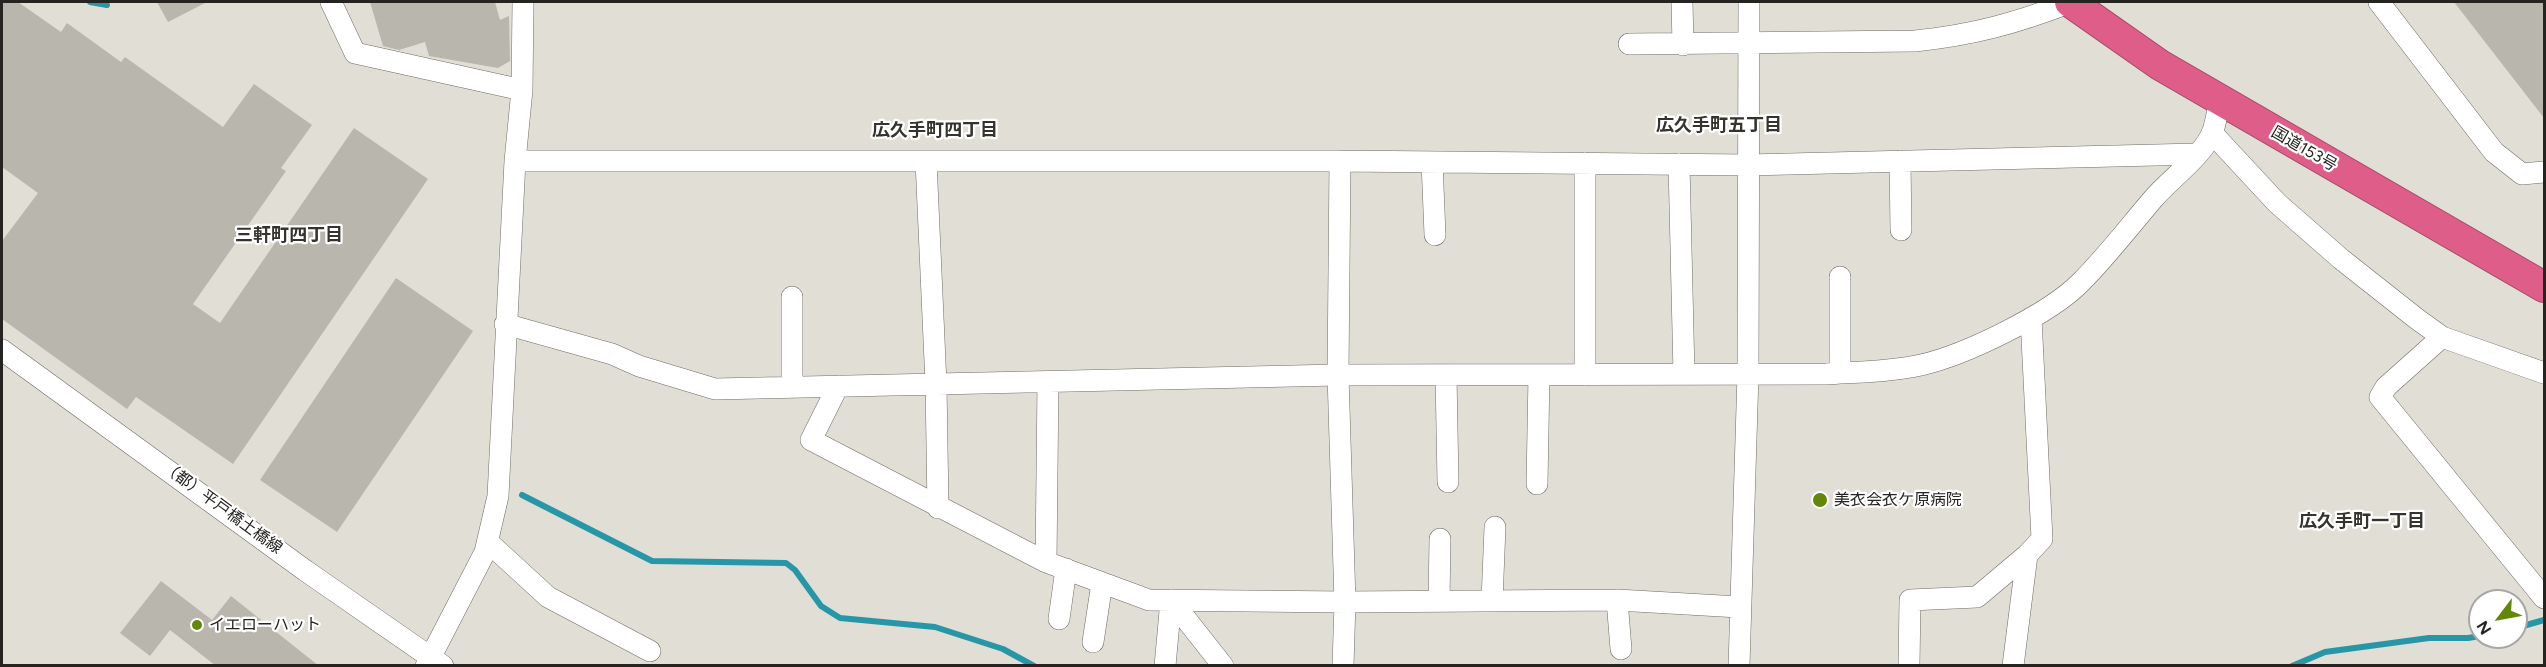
<!DOCTYPE html>
<html>
<head>
<meta charset="utf-8">
<style>
  body { margin:0 }
  #map { position:relative; width:2546px; height:667px; overflow:hidden; background:#e1ded6; font-family:Figtree,sans-serif }
  canvas { display:block }
  .frame { position:absolute; inset:0; border:3px solid #252421; pointer-events:none }
  .north { position:absolute; left:2468px; top:589px; width:60px; height:60px; box-sizing:border-box; background:#fff; border:2px solid #a8a7a6; border-radius:50%; rotate:238deg; font-size:16px; font-weight:700; line-height:24px; text-align:center; color:#252421 }
  .north::after { content:''; display:block; margin:auto; width:21px; height:27px; background:#638709; clip-path:polygon(50% 0,100% 100%,50% 72%,0 100%) }
</style>
</head>
<body>
<div id="map">
<canvas width="2546" height="667"></canvas>
<div class="frame"></div>
<div class="north">N</div>
</div>
<script>
const c = document.querySelector('canvas').getContext('2d');
c.lineJoin = 'round';
function stroke(path, color, width, dash) { c.strokeStyle = color; c.lineWidth = width; c.lineCap = dash ? 'butt' : 'round'; c.setLineDash(dash || []); c.stroke(path); }
function paint(path, color) { c.fillStyle = color; c.fill(path, 'evenodd'); }
function label(font, color, halo, rows, align = 'center') {
  c.font = font + ' Figtree,"Noto Sans JP",sans-serif'; c.lineWidth = 4.5; c.setLineDash([]); c.textBaseline = 'middle'; c.strokeStyle = halo; c.fillStyle = color; for (const [text, x, y, turn = 0] of rows) {
    c.save(); c.translate(x, y); c.rotate((+turn || 0) * Math.PI / 180); c.textAlign = isNaN(turn) ? turn : align; if (halo) c.strokeText(text, 0, 0); c.fillText(text, 0, 0); c.restore();
  }
}
stroke(new Path2D(`
  M90 2 107 5
  M522 495 652 561 786 563 795 570 821 606 840 618 935 627 1003 649 1034 666
  M2516 628 2544 620
  M2292 666 2325 652 2429 638H2468L2480 636`), '#2797a8', 6);
paint(new Path2D(`
  M2 2H18L61 32 67 23 121 62 125 57 223 127 254 84 312 125 281 168 286 171 193 304 220 323 354 128 428 179 233 464 136 397 127 409 2 319V241L38 193 2 167Z
  M157 2H207L168 22Z
  M370 2H495L500 20 509 16 510 61 498 68 429 56 425 42 399 50 383 46Z
  M2454 2H2544V118Z
  M396 278 473 331 337 532 260 480Z
  M161 581 212 620 231 596 319 666H216L170 630 150 656 120 633Z`), '#b9b6ae');
const minor = new Path2D(`
  M331 2 355 53 522 90
  M1682 2 1683 45
  M2379 2 2494 152 2522 174 2544 172
  M1629 44 1915 41C1973 35 2017 23 2071 2
  M2212 133 2277 203 2341 259 2417 319 2442 337 2544 373
  M515 161H1340L1748 165 2197 154
  M926 161 936 384 938 508
  M1900 161 1901 230
  M1432 162 1435 235
  M1585 163V375
  M1679 164 1684 374
  M792 297V387
  M505 324 612 354 639 366 715 389 1338 375 1826 374C1857 372 1889 372 1921 365 1965 355 2050 314 2081 282 2107 256 2129 227 2153 199 2170 179 2204 155 2213 131 2216 121 2218 110 2220 100
  M2442 337 2386 387 2380 397 2544 598
  M2 350 306 571 443 666
  M1840 373V277
  M1446 375 1448 482
  M1048 382 1046 562 1149 600 1345 602 1338 375 1340 161
  M838 386 811 440 1046 562
  M1537 484 1539 375
  M488 542 548 597 650 651
  M1171 600 1223 666
  M1617 600 1621 649
  M1439 601 1440 539
  M1492 601 1495 527
  M1059 619 1066 569
  M1093 642 1102 583
  M426 666 485 552 498 496 515 161 522 90 523 2
  M1165 666 1171 600
  M1343 666 1345 602 1617 600 1739 607
  M1739 666 1748 374 1749 2
  M1909 666 1910 600 1977 597 2027 555 2042 539 2031 318
  M2013 666 2027 555`);
const highway = new Path2D(`
  M2070 2 2160 65 2544 287`);
stroke(minor, '#6e6c65', 22);
stroke(highway, '#9e4a65', 32);
stroke(minor, '#fff', 21);
stroke(highway, '#df5e89', 30);
for (const [x, y, r, color] of [
  [1820,500,8,"#638709"],
  [197,625,6,"#638709"]
]) { const dot = new Path2D(); dot.arc(x, y, r, 0, 2 * Math.PI); c.fillStyle = color; c.fill(dot); stroke(dot, '#fff', 2); }
label('16px', '#252421', '#fff', [
  ["国道153号",2304,149,30],
  ["（都）平戸橋土橋線",222,508,36]
]);
label('16px', '#252421', '#fff', [
  ["美衣会衣ケ原病院",1834,500],
  ["イエローハット",209,625]
], 'left');
label('bold 18px', '#35332d', '#fff', [
  ["広久手町五丁目",1719,126],
  ["広久手町四丁目",935,131],
  ["三軒町四丁目",289,236],
  ["広久手町一丁目",2362,522]
]);
</script>
</body>
</html>
